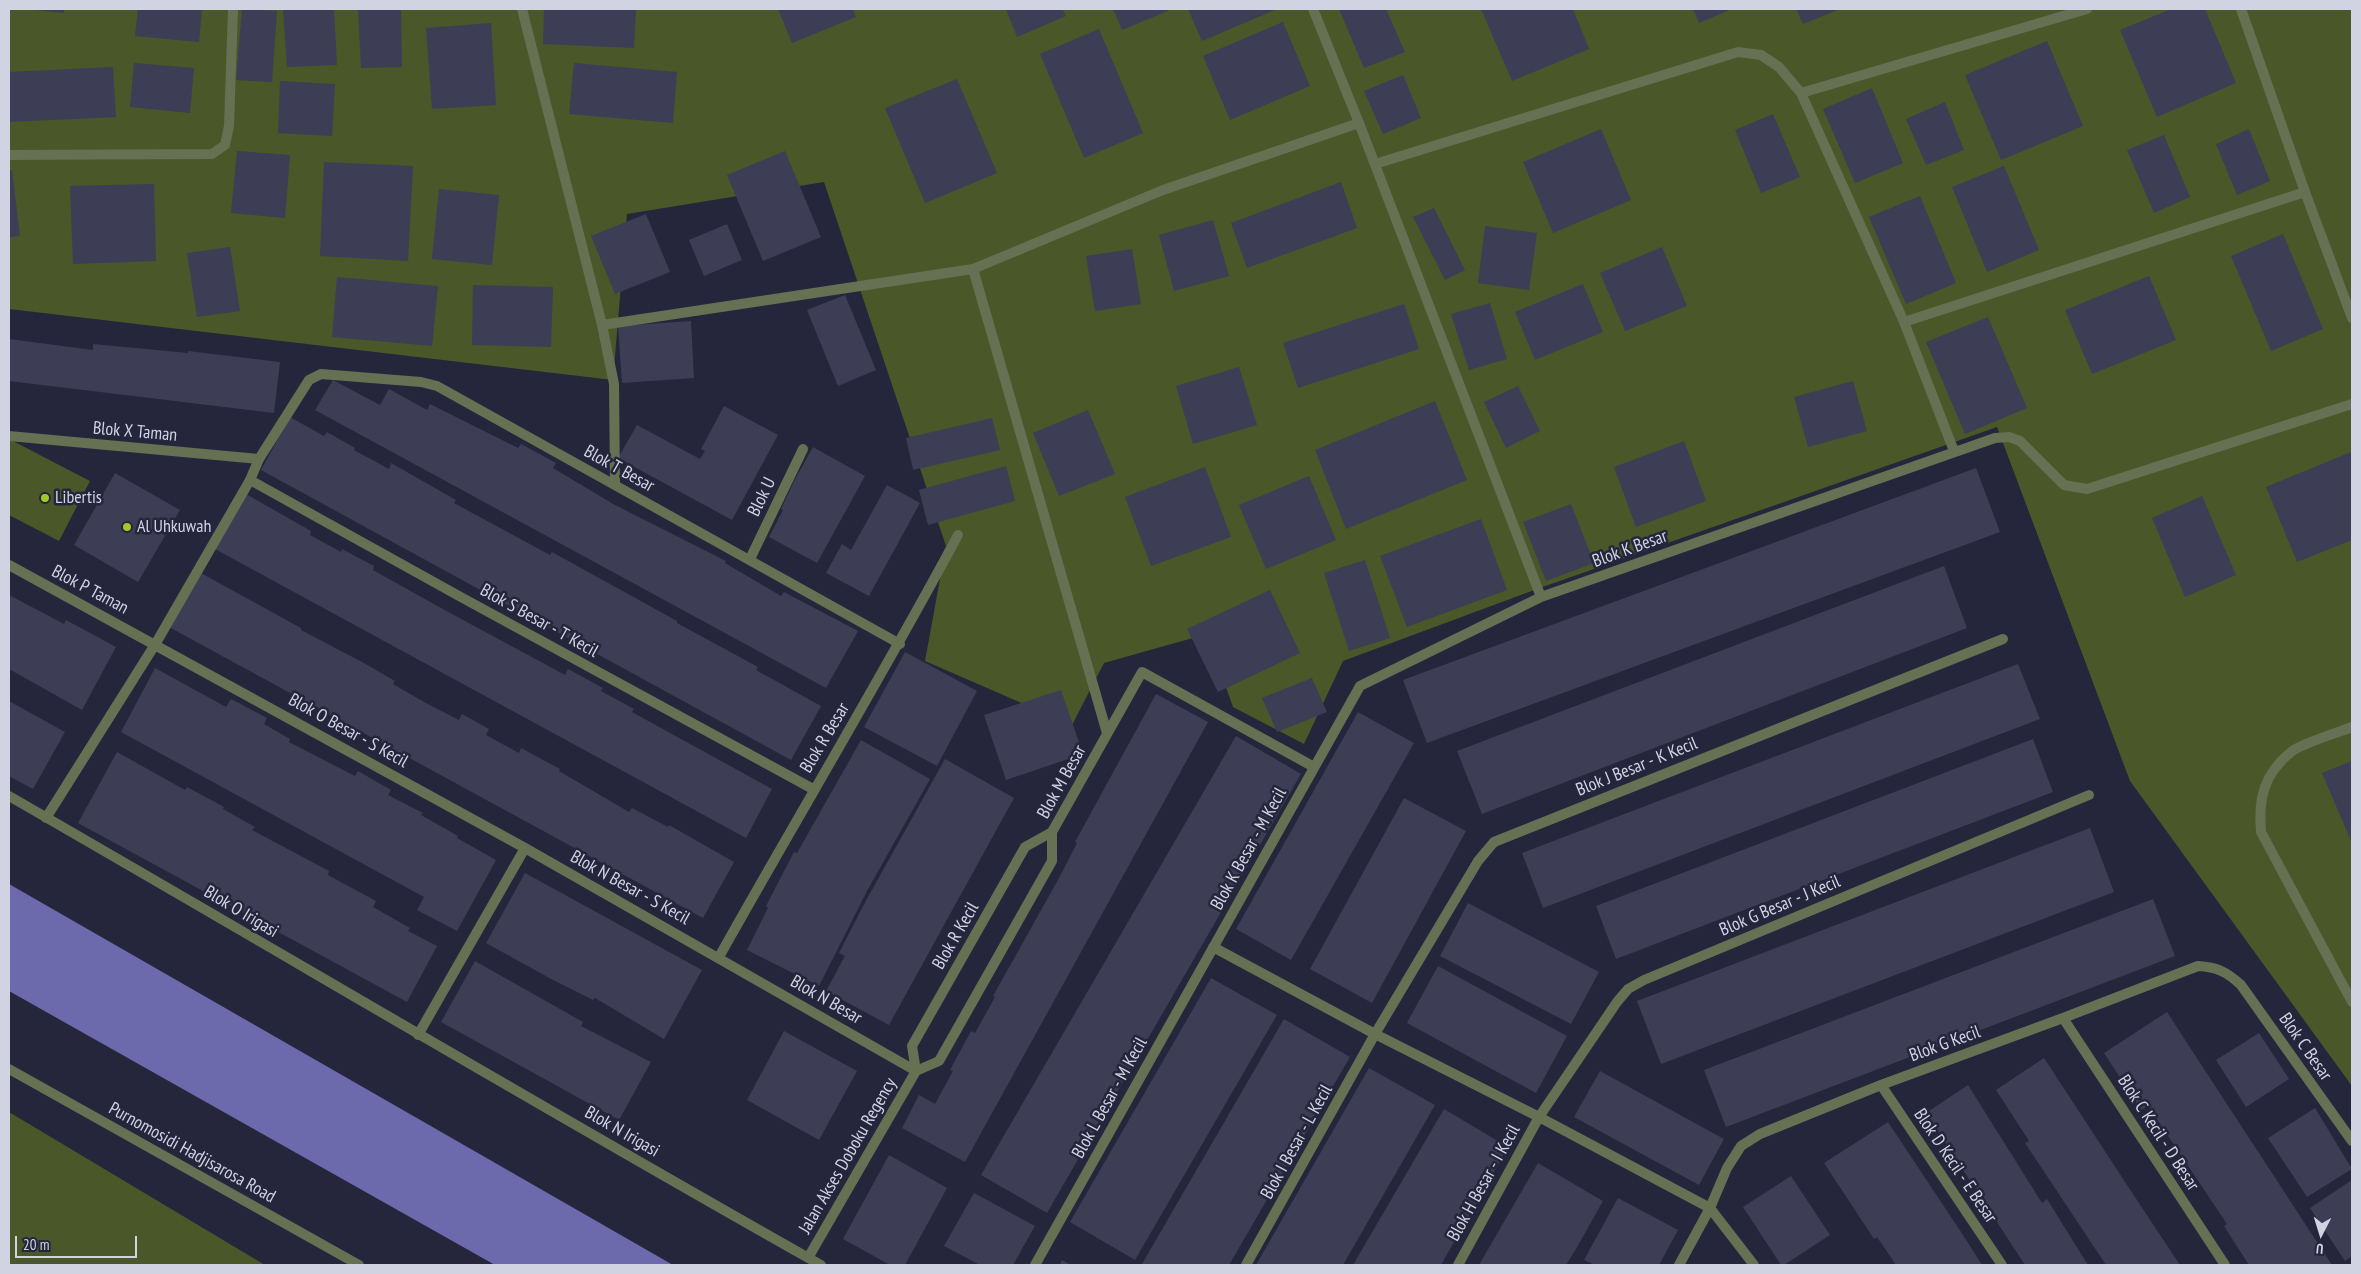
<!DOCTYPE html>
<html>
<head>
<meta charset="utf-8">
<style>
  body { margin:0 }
  #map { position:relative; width:2361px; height:1274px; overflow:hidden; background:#25253c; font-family:"PT Sans Narrow",sans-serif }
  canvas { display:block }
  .frame { position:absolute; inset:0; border:10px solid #d1d2e2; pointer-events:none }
  .north { position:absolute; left:2296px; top:1209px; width:50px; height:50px; -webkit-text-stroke:4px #25253c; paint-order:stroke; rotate:185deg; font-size:14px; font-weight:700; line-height:20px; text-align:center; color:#d1d2e2 }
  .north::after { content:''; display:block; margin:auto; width:18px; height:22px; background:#d1d2e2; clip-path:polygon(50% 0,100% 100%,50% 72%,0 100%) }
  .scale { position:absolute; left:15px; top:1236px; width:122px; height:22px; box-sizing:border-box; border:2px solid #d1d2e2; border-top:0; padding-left:6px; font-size:15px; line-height:18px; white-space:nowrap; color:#d1d2e2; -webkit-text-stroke:4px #25253c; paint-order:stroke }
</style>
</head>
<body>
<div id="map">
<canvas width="2361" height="1274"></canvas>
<div class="frame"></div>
<div class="north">U</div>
<div class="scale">20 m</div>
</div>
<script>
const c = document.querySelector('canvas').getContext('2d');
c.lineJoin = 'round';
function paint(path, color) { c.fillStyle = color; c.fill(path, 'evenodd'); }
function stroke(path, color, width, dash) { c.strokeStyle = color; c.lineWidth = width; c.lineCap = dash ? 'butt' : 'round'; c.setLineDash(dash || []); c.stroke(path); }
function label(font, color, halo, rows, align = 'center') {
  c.font = font + ' "PT Sans Narrow",sans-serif'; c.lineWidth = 5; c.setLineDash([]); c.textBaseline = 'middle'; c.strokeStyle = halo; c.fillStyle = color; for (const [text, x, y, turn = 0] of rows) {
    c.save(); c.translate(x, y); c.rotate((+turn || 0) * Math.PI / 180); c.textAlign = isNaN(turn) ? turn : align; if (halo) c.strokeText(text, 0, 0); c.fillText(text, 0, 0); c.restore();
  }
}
paint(new Path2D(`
  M9 9H2352V1086L2130 781 1997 427 1537 589 1343 661 1304 744 1233 707 1207 634 1104 663 1072 725 925 661 946 546 824 182 627 214 613 380 9 309Z
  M9 439 90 481 59 541 9 515Z
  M9 1112 265 1265H9Z`), '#495729');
paint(new Path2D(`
  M9 884 673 1265H495L9 991Z`), '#6c6aad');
paint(new Path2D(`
  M26 9H64V13Z
  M138 9H202L199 42 135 36Z
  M242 9 277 11 272 82 236 80Z
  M283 9H334L337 65 287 67Z
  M358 9H401L402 67 361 68Z
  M544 9H636L634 48 543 44Z
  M778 9H853L856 17 792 43Z
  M1006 9H1062L1066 16 1017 37Z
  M1113 9H1167L1168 11 1122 30Z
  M1188 9H1277L1202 41Z
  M1339 9H1386L1405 52 1364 68Z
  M1481 9H1573L1589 49 1512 81Z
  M1693 9H1732L1699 23Z
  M1796 9H1840L1803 24Z
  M2171 9H2205L2236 83 2157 117 2120 30Z
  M1283 22 1310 86 1230 120 1203 56Z
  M491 23 496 105 432 109 426 28Z
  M1099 29 1143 133 1084 158 1040 54Z
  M2047 41 2083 126 2001 160 1965 75Z
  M134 63 194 68 190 113 130 107Z
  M574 63 677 72 673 123 569 114Z
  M113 67 116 117 9 122V72Z
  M1403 75 1421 118 1383 134 1364 91Z
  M957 79 997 173 925 203 885 108Z
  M280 81 335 84 332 136 278 133Z
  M1872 88 1903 163 1855 183 1823 109Z
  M1945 102 1964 150 1926 165 1906 119Z
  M1773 114 1800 177 1761 193 1735 130Z
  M1601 129 1631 200 1553 233 1523 162Z
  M2249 129 2270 181 2237 195 2216 144Z
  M2164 135 2190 197 2154 213 2127 150Z
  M237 151 290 155 285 218 231 213Z
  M785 151 821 237 763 261 727 175Z
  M324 162 413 166 408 261 320 256Z
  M2004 166 2039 250 1987 272 1952 187Z
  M9 170H12L20 236 9 237Z
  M1341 182 1357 228 1247 268 1231 223Z
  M154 184 156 261 73 264 70 186Z
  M439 189 499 195 492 265 432 259Z
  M1920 196 1956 283 1906 304 1869 217Z
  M1434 208 1465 270 1445 280 1413 217Z
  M646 214 670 272 615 294 591 236Z
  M1213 220 1229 276 1174 291 1159 235Z
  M727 224 742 260 704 276 689 240Z
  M1485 226 1537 233 1529 290 1478 283Z
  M2283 234 2323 329 2271 351 2231 256Z
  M230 247 240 311 197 317 187 253Z
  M1662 247 1687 306 1625 331 1600 273Z
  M1132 249 1141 304 1095 311 1086 256Z
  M2149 276 2176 340 2092 374 2065 310Z
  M337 277 438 286 432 346 332 337Z
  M1583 284 1603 332 1535 360 1515 312Z
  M473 285 553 287 551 347 472 345Z
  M845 295 876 370 838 386 807 310Z
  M1490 303 1507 359 1469 370 1451 314Z
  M1404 304 1419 349 1298 388 1283 343Z
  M1988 317 2027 408 1965 434 1926 342Z
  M691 321 694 378 622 383 618 326Z
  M9 339 93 350V344L188 353V351L280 362 274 413 9 381Z
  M1239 367 1257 425 1193 444 1176 386Z
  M333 380 380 405 389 389 427 410 430 404 518 448 521 444 556 463 553 468 615 505 726 561 725 563 781 596 784 592 858 631 826 688 315 410Z
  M1853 381 1867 431 1808 447 1794 397Z
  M1518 386 1540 431 1506 448 1484 402Z
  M1435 401 1467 480 1346 529 1315 450Z
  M724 406 778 435 732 520 618 458 637 425 700 459 705 451 701 449Z
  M1088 410 1115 474 1059 496 1033 433Z
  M290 417 324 436 327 432 355 448 354 450 389 469 391 463 456 500 454 503 550 555 552 552 677 621V623L758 667 756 670 821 706 791 760 261 470Z
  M992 418 1000 450 913 470 906 438Z
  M1684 441 1706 501 1636 527 1614 467Z
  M813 447 865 476 817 563 769 537 783 510 781 509 794 481Z
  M2351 452 2352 540 2297 562 2266 487Z
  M1006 466 1015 501 928 525 919 490Z
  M1205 467 1231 537 1151 566 1125 497Z
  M1976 468 2000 532 1427 743 1403 680Z
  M115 473 180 510 138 582 74 545Z
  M1309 476 1336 540 1266 569 1239 505Z
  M887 485 920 503 869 596 826 573 842 544 851 550Z
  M246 494 311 531 310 535 341 552 342 549 374 566 373 570 441 608 565 675 568 669 603 688 601 691 634 709 632 712 772 789 746 838 215 549Z
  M2202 496 2236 575 2185 597 2152 518Z
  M1571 504 1594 563 1546 581 1523 522Z
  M1481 519 1507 590 1407 627 1380 556Z
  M1365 560 1390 638 1349 651 1324 573Z
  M1944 566 1967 628 1482 814 1457 751Z
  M199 572 301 628V630L364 663 395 681 393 684 424 702 459 720 462 714 489 729 486 735 519 753 521 748 560 769 559 771 629 812 632 808 668 827 669 825 734 862 703 918 169 627Z
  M1270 590 1300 653 1218 692 1187 629Z
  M9 595 64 624 66 620 116 647 82 710 9 669Z
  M905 652 977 691 937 766 864 727Z
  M2018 664 2040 719 1543 908 1522 853Z
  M155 668 226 707 231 699 267 718 264 724 290 739 289 742 355 776 358 771 391 790 388 795 423 813 421 815 458 836 457 838 496 860 457 931 417 910 424 897 121 732Z
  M1312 678 1327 712 1277 732 1262 698Z
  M1061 690 1083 754 1006 780 984 715Z
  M1156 694 1208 722 965 1162 902 1128 919 1095 935 1104 953 1071 950 1070 971 1031 975 1033 995 997 993 996 1059 878 1077 843 1075 842Z
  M9 701 65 732 33 789 9 776Z
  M1358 712 1414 743 1291 960 1236 929Z
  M1236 736 1301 774 1047 1213 981 1175Z
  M2033 739 2053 792 1616 959 1596 906Z
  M861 740 930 779 867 891 819 986 747 950 768 908 766 906 794 852 797 853Z
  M117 752 185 790 187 787 224 807 223 809 255 827 252 830 329 871 328 875 376 901 373 907 410 928 408 931 437 946 407 1002 78 823Z
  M945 759 1014 798 889 1025 826 991 845 956 839 953 863 906Z
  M2352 761V841H2351L2322 773Z
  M1404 798 1466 831 1372 1003 1310 969Z
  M2090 828 2114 892 1661 1064 1637 1001Z
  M525 873 702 970 664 1039 595 998 593 1000 553 980 486 943Z
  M2153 899 2175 956 1726 1127 1704 1070Z
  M1468 903 1599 972 1571 1024 1440 956Z
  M475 961 583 1022 581 1026 651 1062 619 1120 441 1022Z
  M1438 966 1567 1036 1536 1093 1407 1023Z
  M1211 978 1277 1015 1135 1260 1070 1222Z
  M2167 1012 2204 1069 2332 1265H2249L2224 1226 2227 1224 2148 1106 2141 1110 2104 1053Z
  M1284 1019 1350 1057 1229 1265H1145L1142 1264Z
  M784 1031 857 1071 819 1140 747 1100Z
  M2259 1033 2289 1079 2246 1107 2216 1060Z
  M2044 1058 2131 1191 2180 1265H2106L2025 1143 2029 1141 1996 1090Z
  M1369 1068 1435 1105 1343 1265H1256Z
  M1600 1071 1724 1139 1699 1185 1574 1117Z
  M1968 1085 2042 1203 2047 1199 2088 1265H2025L1926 1113Z
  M2315 1108 2352 1169 2307 1197 2268 1138Z
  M1444 1109 1508 1147 1441 1265H1353Z
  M1888 1122 1963 1235 1982 1265H1896L1877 1237 1874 1239 1824 1163Z
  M889 1155 947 1188 905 1265H890L843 1239Z
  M1538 1163 1603 1201 1576 1249 1566 1265H1479Z
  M1791 1176 1830 1235 1784 1265H1781L1743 1207Z
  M2352 1180V1256L2345 1261 2310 1208Z
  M974 1193 1035 1226 1013 1265H980L944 1246Z
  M1618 1198 1678 1230 1659 1265H1595L1584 1260Z
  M1062 1260 1071 1265H1060Z`), '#3d3d56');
stroke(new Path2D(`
  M522 9 602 325 973 269 1163 190 1359 123 1541 597
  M1313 9 1359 123
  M1801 93 1904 322 2305 192 2241 9
  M9 155 212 154 225 145 229 126 233 9
  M1375 164 1738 52 1761 55 1779 67 1801 93 2087 9
  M2305 192 2352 318
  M973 269 1107 733
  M1904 322 1954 451
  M602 325 614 384 615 485
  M9 436 259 459
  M250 480 459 596 813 789
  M750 559 803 449
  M9 565 525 848 916 1071
  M2352 727C2337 733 2302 743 2291 752 2264 774 2258 798 2261 832L2352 1002
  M9 796C280 952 549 1112 821 1265
  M46 818 156 643 250 480 259 459 309 380 321 374 421 382 437 386 900 644
  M1213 947 1375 1034 1539 1117 1710 1208 1754 1265
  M719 957C798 816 882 677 958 535
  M2063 1018 2225 1265
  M418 1035 525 848
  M916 1071 939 1061 1052 861V832L1142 672 1314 767
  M916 1071 912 1046 1025 847 1052 832
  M1881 1085 2002 1265
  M808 1258 916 1071
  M1035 1265 1360 686 1541 597 1995 438 2009 437 2020 441 2064 485 2087 489 2352 404
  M1246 1265 1375 1034 1478 861 1494 842 2003 639
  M1458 1265 1539 1117 1617 1002 1628 989 1644 980 2089 795
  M1679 1265 1710 1208 1727 1168 1741 1146 1760 1134 1881 1085 2063 1018 2198 966C2217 967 2227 972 2241 985L2352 1141`), '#667053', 10);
stroke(new Path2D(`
  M9 1069 359 1265`), '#667053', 10);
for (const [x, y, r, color] of [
  [45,498,5,"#a2c929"],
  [127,527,5,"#a2c929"]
]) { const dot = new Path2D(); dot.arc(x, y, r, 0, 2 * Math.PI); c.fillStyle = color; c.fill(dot); stroke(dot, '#25253c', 2); }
label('18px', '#d1d2e2', '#25253c', [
  ["Blok X Taman",135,432,5],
  ["Blok T Besar",619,469,29],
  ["Blok U",762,497,-64],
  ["Blok K Besar",1630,549,-20],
  ["Blok P Taman",90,590,28],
  ["Blok S Besar - T Kecil",539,621,29],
  ["Blok O Besar - S Kecil",348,731,29],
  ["Blok R Besar",825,738,-59],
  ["Blok J Besar - K Kecil",1637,767,-22],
  ["Blok M Besar",1062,782,-61],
  ["Blok K Besar - M Kecil",1249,849,-61],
  ["Blok N Besar - S Kecil",630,888,29],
  ["Blok G Besar - J Kecil",1780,906,-23],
  ["Blok O Irigasi",241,912,31],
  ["Blok R Kecil",956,936,-60],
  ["Blok N Besar",826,1000,30],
  ["Blok G Kecil",1945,1044,-20],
  ["Blok C Besar",2305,1047,55],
  ["Blok L Besar - M Kecil",1110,1098,-61],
  ["Blok N Irigasi",622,1132,30],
  ["Blok C Kecil - D Besar",2158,1133,57],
  ["Blok I Besar - L Kecil",1297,1142,-61],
  ["Purnomosidi Hadjisarosa Road",192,1153,29],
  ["Jalan Akses Doboku Regency",848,1156,-60],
  ["Blok D Kecil - E Besar",1955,1166,56],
  ["Blok H Besar - I Kecil",1484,1183,-61]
]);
label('18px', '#d1d2e2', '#25253c', [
  ["Libertis",55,498],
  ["Al Uhkuwah",137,527]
], 'left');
</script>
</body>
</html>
